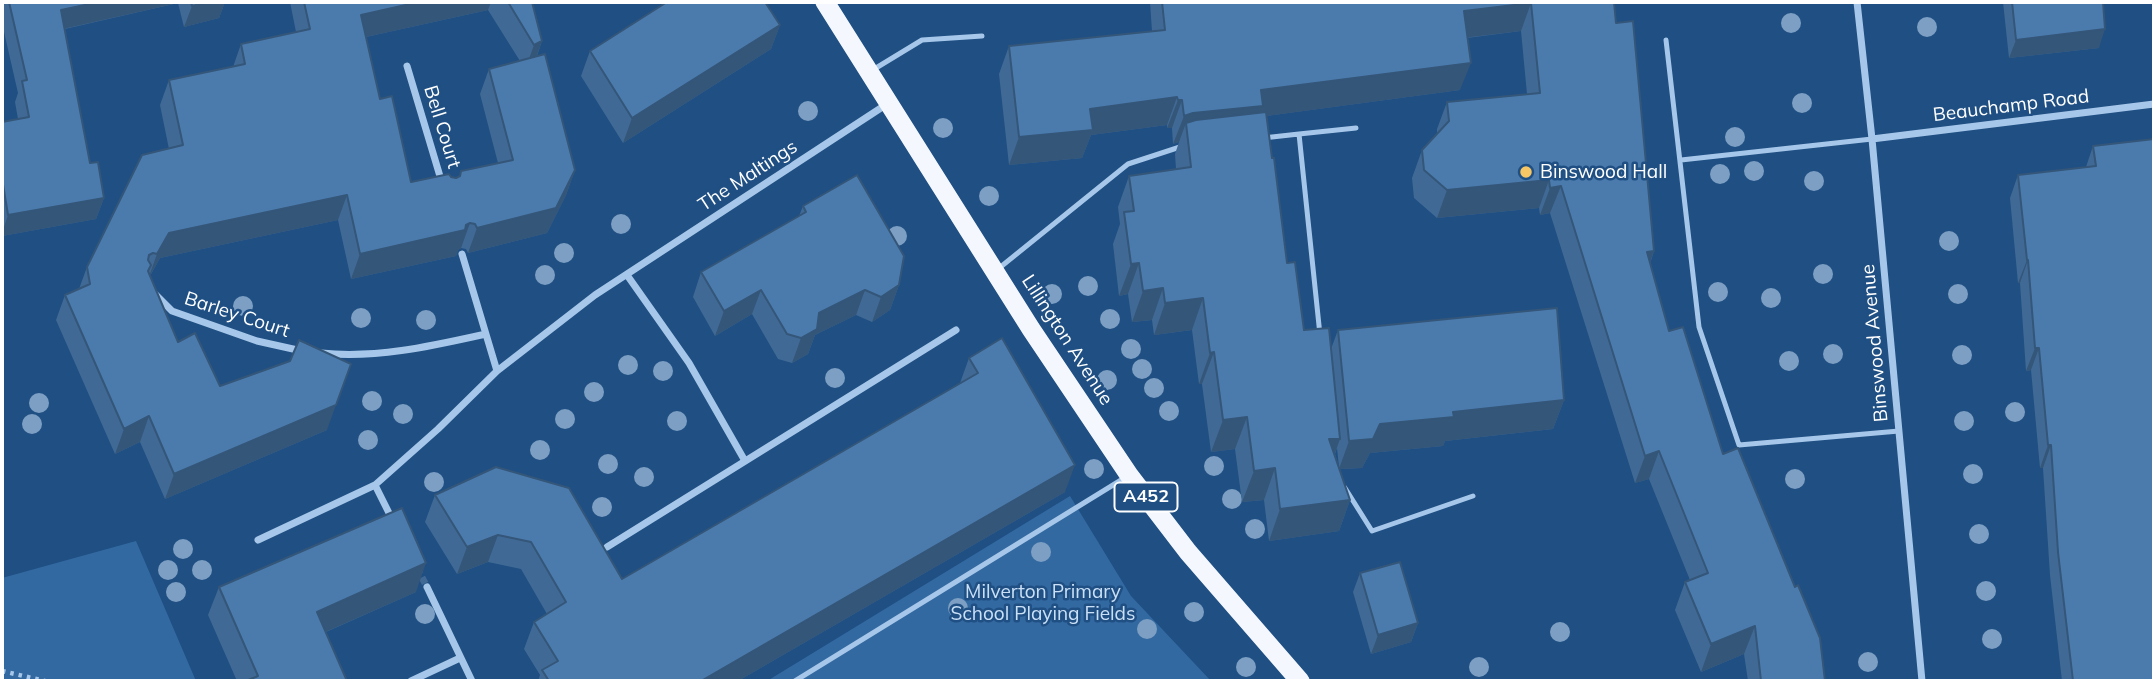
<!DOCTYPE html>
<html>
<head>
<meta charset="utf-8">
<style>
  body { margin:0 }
  #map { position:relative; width:2156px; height:683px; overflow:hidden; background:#1f4f83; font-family:Mulish,sans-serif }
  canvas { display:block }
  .frame { position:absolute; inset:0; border:4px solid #fff; pointer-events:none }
</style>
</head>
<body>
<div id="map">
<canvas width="2156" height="683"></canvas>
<div class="frame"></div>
</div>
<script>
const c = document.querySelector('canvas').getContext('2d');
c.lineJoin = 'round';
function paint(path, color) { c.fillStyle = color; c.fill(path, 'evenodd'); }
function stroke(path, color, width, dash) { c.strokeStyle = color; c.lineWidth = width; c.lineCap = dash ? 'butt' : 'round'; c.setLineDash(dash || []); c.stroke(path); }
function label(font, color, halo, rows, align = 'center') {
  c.font = font + ' Mulish,sans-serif'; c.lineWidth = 5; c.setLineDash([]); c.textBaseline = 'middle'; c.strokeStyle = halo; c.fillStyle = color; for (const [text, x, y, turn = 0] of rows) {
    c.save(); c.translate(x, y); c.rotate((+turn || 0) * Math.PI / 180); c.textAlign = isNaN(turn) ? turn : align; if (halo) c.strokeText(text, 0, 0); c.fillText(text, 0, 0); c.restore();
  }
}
paint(new Path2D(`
  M1070 496 1131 596 1211 681H767Z
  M136 541 196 681H2V578Z`), '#3369a1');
stroke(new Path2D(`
  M417 568 427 587`), '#416996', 7, [7, 3.5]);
stroke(new Path2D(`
  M2 671 45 681`), '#a6c7e9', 4.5, [3.5, 5]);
stroke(new Path2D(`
  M1666 40 1699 327 1739 445 1899 431
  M871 71 922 40 982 36
  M1299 134 1356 128
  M1263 138 1299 134 1320 335
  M1681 160 1872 139
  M998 269 1128 164 1183 146
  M1345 488 1372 531 1473 496
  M795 681 1126 477`), '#a6c7e9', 5);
stroke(new Path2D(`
  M1857 2 1872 139 1922 681
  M407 66 442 183
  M1872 139 2154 104
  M462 254 497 371
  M627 275 689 363 745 461
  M153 292 172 311 257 341 302 351
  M321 353C376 359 432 346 486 334
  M375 485 392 519
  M258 540 375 485 438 429 497 371 595 295 887 104
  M607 547 956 330
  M427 587 472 681
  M411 681 460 658`), '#a6c7e9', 7);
stroke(new Path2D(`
  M825 2 1031 329 1129 475 1188 552 1300 681`), '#f4f8fe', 19);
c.fillStyle = '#7d9fc3';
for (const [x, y] of [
  [1791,23],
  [1927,27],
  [1802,103],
  [808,111],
  [943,128],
  [1735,137],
  [1754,171],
  [1720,174],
  [1814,181],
  [989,196],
  [621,224],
  [897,236],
  [1949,241],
  [564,253],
  [1823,274],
  [545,275],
  [1088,286],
  [1718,292],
  [1052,294],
  [1958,294],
  [1771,298],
  [243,306],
  [361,318],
  [1110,319],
  [426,320],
  [1131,349],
  [1833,354],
  [1962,355],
  [1789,361],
  [628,365],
  [1142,369],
  [663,371],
  [835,378],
  [1107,380],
  [1154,388],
  [594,392],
  [372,401],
  [39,403],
  [1169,411],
  [2015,412],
  [403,414],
  [565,419],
  [677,421],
  [1964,421],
  [32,424],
  [368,440],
  [540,450],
  [608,464],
  [1214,466],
  [1094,469],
  [1973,474],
  [644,477],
  [1795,479],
  [434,482],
  [1232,499],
  [602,507],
  [1255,529],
  [1979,534],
  [183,549],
  [1041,552],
  [168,570],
  [202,570],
  [1986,591],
  [176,592],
  [958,608],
  [1194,612],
  [425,614],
  [1147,629],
  [1560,632],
  [1992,639],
  [1868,662],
  [1246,667],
  [1479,667]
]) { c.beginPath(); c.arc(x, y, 10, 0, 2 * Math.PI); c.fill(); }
paint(new Path2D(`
  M2 2H225L219 18 184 27 178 3 65 29 90 163 104 198 96 219 2 236V122L18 119 15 102 18 93 2 23Z
  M290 2H532L542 41 537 56 575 170 566 195 547 233 468 253 466 249 461 248 458 250 456 256 351 279 338 220 160 258 150 276 178 342 220 386 327 430 165 499 140 442 115 454 56 320 65 295 79 289 87 267 169 149 160 105 169 80 233 67 241 44 296 32ZM488 10 520 61 489 69 480 94 498 163 456 178 411 182 380 99 366 37Z
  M1150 2H1614L1616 23 1654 251 1650 264 1669 331 1723 454 1825 681H1748L1744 654 1701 672 1675 610 1685 582 1690 580 1649 479 1635 483 1550 213 1540 215 1539 208 1437 218 1414 198 1412 178 1422 150 1437 134V129L1447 102 1527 94 1521 31 1467 38 1460 90 1266 116 1287 263 1304 330 1331 349 1338 330 1564 400 1553 429 1445 441 1443 446 1370 453 1362 468 1340 469 1350 500 1339 531 1269 541 1264 500 1242 502 1235 449 1211 452 1202 384H1199L1192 330 1154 335 1152 320 1132 322 1128 294 1119 296 1113 244 1120 224 1118 207 1129 176 1176 169 1175 154 1179 142 1173 144 1172 128H1167V125L1091 135 1082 158 1009 165 999 74 1009 46 1152 31ZM1337 448 1339 467 1335 454Z
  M2003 2H2103L2099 48 2009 58Z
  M780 25 771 49 623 143 581 76 590 51Z
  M2093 146 2154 681H2062L2050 575 2043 468H2040L2031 370 2026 371 2020 283H2018L2010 198 2018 175 2086 167Z
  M803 206 899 285 890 310 872 322 856 315 815 335 808 354 792 363 778 359 752 314 715 336 693 297 701 272 799 216Z
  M969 358 1065 492 738 681H538L540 675 524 649 534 622 547 614 521 569 488 562 457 574 425 522 435 495 622 579 960 383Z
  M1360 573 1418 623 1411 642 1371 654 1353 592Z
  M219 587 416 592 326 632 347 681H237L208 615Z`), '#406a95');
paint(new Path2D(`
  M99 2H179L178 3 54 31 61 10Z
  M208 2H225L219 18 184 27 192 6Z
  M419 2H491L488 10 352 40 361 15Z
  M988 2H1015L987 4Z
  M1531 3 1521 31 1454 39 1464 11Z
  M780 25 771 49 623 143 632 118Z
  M2105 29 2099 48 2009 58 2016 40Z
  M542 41 533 66 525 70 534 45Z
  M1471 63 1460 90 1259 117 1186 123 1179 142 1173 144 1184 116 1261 90Z
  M1177 97 1167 125 1091 135 1082 158 1009 165 1019 137 1090 109Z
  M1178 100H1182L1172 128H1167Z
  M575 170 566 195 547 233 468 253 477 228Z
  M1549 180 1539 208 1437 218 1447 190Z
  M1561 186 1550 213 1540 215 1550 188Z
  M347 195 338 220 160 258 148 279 157 254 169 233Z
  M104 198 96 219 2 236V233L8 215Z
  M470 223 461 248 458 250 456 256 351 279 360 254 466 225Z
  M1654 251 1644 279 1647 252Z
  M2027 260H2028L2020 283H2018Z
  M1139 263 1128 294 1119 296 1131 264Z
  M899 285 890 310 872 322 881 297Z
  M1163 288 1152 320 1132 322 1143 291Z
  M761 290 752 314 715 336 724 311Z
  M865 290 856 315 815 335 808 354 792 363 801 338 819 313Z
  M1203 298 1192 330 1154 335 1165 303Z
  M2035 348H2039L2031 370 2026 371Z
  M1214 352 1202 384H1199L1210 353Z
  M1564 400 1553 429 1445 441 1443 446 1370 453 1362 468 1339 469 1349 441 1380 424 1453 412Z
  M336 405 327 430 165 499 174 474Z
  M149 416 140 442 115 454 124 429Z
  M1247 417 1235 449 1211 452 1223 420Z
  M1329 439H1340L1329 470Z
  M2048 445H2051L2043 468H2040Z
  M1659 451 1649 479 1635 483 1645 456Z
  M1075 465 1065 492 738 681H701Z
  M1275 468 1264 500 1242 502 1254 471Z
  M1350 500 1339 531 1269 541 1280 509Z
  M498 535 488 562 457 574 467 547Z
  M426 563 416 592 307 640 317 612Z
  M1418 623 1411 642 1371 654 1378 635Z
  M1755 626 1744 654 1701 672 1711 644Z`), '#345679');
const building = new Path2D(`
  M9 2H99L61 10 90 163 98 162 104 198 8 215 2 178V122L29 117 22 81 27 80Z
  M191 2H208L192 6Z
  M304 2H419L361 15 380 99 392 96 411 182 449 174 451 177 456 178 460 176 461 171 513 160 489 69 545 54 575 170 556 208 477 228 475 224 470 223 466 225 465 230 360 254 347 195 169 233 157 254 153 253 149 255 148 260 151 265 148 271 178 342 195 333 220 386 290 361 299 340 351 364 336 405 174 474 149 416 124 429 65 295 90 284 87 267 142 155 183 145 169 80 245 64 241 44 310 29Z
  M508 2H532L542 41 534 45Z
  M667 2H765L780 25 632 118 590 51Z
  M1162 2H1614L1616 23 1633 21 1654 251 1647 252 1669 331 1683 327 1723 454 1738 448 1795 587 1798 585 1820 638 1825 681H1761L1755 626 1711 644 1685 582 1708 573 1659 451 1645 456 1561 186 1550 188 1549 180 1447 190 1424 170 1422 150 1449 121 1447 102 1540 93 1531 3 1464 11 1471 63 1261 90 1263 106 1193 113 1184 116 1182 100H1178L1177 97 1090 109 1093 130 1019 137 1009 46 1165 30Z
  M2012 2H2103L2105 29 2016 40Z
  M1266 112 1272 158H1274L1287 263 1295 262 1304 330 1329 328 1340 439H1329L1350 500 1280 509 1275 468 1254 471 1247 417 1223 420 1214 352 1210 353 1203 298 1165 303 1163 288 1143 291 1139 263 1131 264 1124 212 1134 211 1129 176 1191 167 1186 123 1196 120Z
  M2154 139V681H2073L2058 552 2051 445H2048L2039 348H2035L2028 260H2027L2018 175 2096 166 2093 146Z
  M857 175 904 256 899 285 881 297 865 290 819 313 817 329 801 338 787 334 761 290 724 311 701 272 806 212 803 206Z
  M1557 308 1564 400 1453 412 1454 417 1380 424 1373 439 1349 441 1338 330Z
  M1002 338 1075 465 701 681H549L542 670 558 661 534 622 566 602 531 542 498 535 467 547 435 495 496 467 569 488 622 579 978 373 969 358Z
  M402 508 426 563 317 612 347 681H246L258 676 219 587Z
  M1400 562 1418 623 1378 635 1360 573Z`);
paint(building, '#4b7bad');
stroke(building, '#345679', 2);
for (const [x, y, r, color] of [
  [1526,172,7,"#f7c765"]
]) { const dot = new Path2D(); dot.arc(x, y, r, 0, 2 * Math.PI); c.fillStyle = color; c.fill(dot); stroke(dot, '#1f4f83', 2.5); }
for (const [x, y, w] of [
  [1146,497,63]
]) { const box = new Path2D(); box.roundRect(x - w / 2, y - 14.5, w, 29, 5); c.fillStyle = '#1f4f83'; c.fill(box); stroke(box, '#fff', 2); }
label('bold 18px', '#fff', null, [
  ["A452",1146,497]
]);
label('19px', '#fff', '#1f4f83', [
  ["Beauchamp Road",2011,106,-7],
  ["Bell Court",442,127,73],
  ["The Maltings",748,176,-33],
  ["Barley Court",237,315,18],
  ["Lillington Avenue",1067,340,57],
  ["Binswood Avenue",1875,343,-95]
]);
label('19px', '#fff', '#1f4f83', [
  ["Binswood Hall",1540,172]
], 'left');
label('19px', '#cae0f7', '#1f4f83', [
  ["Milverton Primary",1043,592],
  ["School Playing Fields",1043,614]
]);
</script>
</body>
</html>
